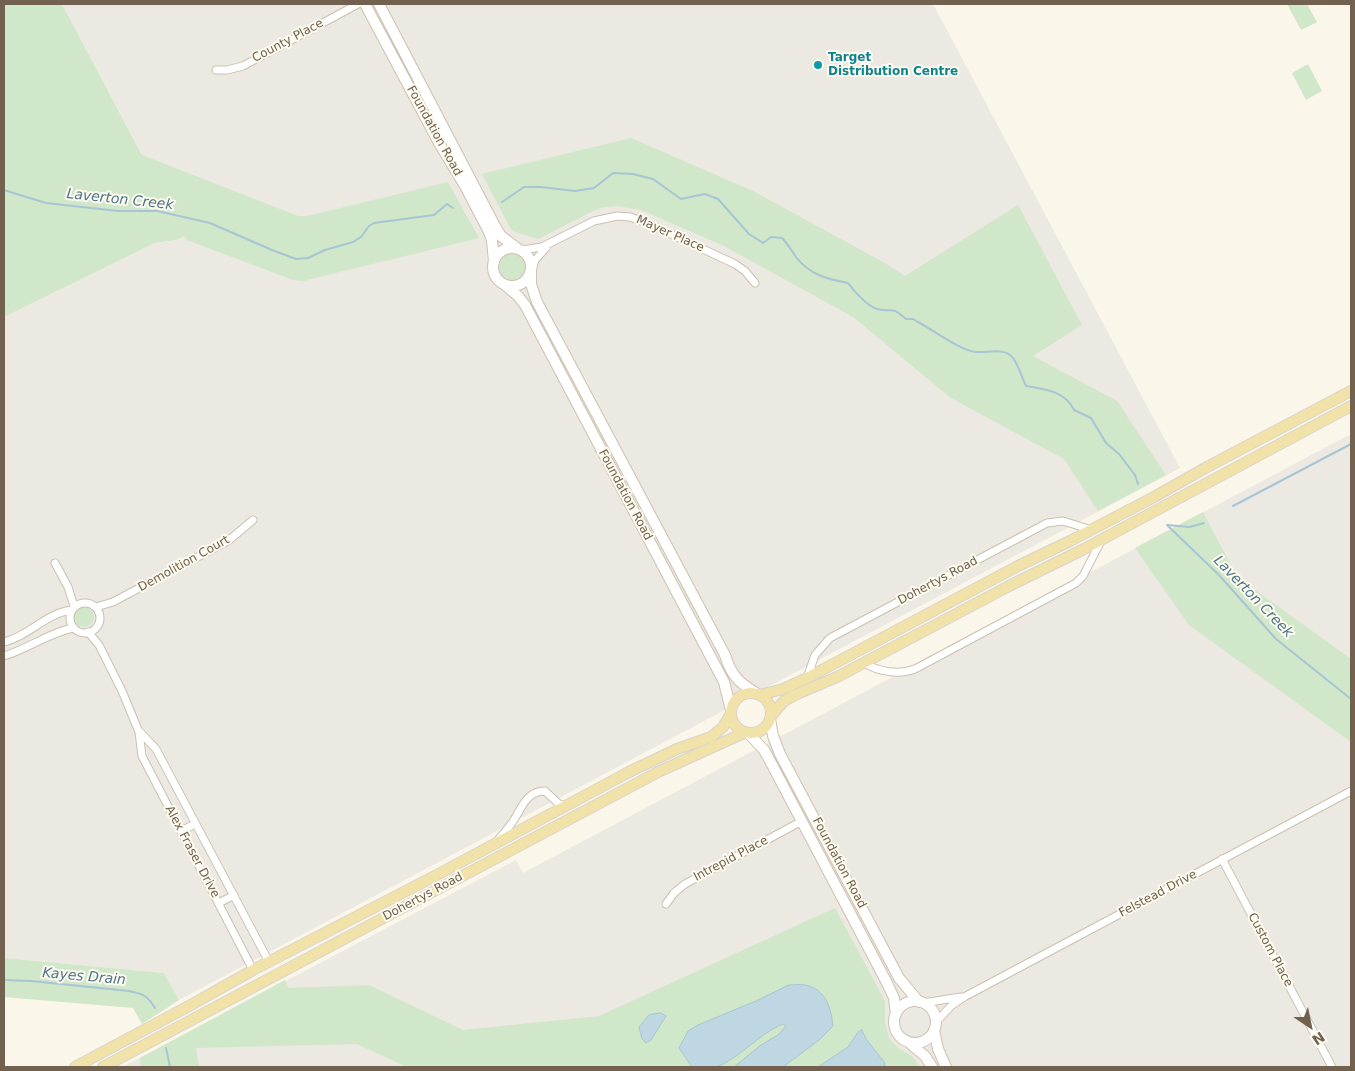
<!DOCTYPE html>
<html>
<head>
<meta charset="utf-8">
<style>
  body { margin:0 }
  #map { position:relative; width:1355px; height:1071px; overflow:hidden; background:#faf6e9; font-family:"DejaVu Sans",sans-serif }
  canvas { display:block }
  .frame { position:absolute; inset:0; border:5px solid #72614f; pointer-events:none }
  .north { position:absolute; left:1285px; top:1001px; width:50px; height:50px; -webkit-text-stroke:4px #fdfaef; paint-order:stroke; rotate:146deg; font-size:14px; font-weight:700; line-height:20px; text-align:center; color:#72614f }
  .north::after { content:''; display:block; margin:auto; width:18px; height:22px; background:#72614f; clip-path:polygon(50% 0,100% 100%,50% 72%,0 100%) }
</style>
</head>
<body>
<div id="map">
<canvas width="1355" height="1071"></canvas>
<div class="frame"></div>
<div class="north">N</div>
</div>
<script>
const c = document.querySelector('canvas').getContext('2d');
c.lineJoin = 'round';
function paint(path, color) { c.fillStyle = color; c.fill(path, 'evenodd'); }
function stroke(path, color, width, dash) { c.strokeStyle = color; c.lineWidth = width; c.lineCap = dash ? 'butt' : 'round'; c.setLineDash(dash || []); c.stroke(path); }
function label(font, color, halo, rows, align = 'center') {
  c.font = font + ' "DejaVu Sans",sans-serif'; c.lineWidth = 4; c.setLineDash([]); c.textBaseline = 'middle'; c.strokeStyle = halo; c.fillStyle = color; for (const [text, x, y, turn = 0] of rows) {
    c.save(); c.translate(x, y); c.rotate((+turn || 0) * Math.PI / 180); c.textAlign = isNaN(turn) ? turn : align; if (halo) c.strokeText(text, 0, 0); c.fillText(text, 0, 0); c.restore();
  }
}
paint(new Path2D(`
  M62 4H933L1180 468 179 1000 164 973 4 958V317L155 243 176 240 185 235Z
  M1351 434V1067H122L516 860 523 873Z`), '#ece8e2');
paint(new Path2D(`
  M4 4H62L142 155 298 216H307L448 182 479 238 303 281 293 280 187 240 184 236 176 240 155 243 4 317Z
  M1287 4H1307L1317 22 1301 30Z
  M1308 64 1322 91 1306 100 1292 73Z
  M631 138 753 191 883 262 905 276 1018 205 1082 325 1033 356 1117 401 1166 475 1098 511 1064 459 951 398 853 317 724 246 641 210 618 206 604 207 591 212 538 239 512 231 482 174Z
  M498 267a14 14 0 1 1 28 0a14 14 0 1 1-28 0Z
  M1203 512 1237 577 1351 659V742L1189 625 1135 548Z
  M74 617a10 10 0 1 1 20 0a10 10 0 1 1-20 0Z
  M835 908 885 1001V1023L889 1038 898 1048 913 1057 920 1067H407L357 1044 196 1048 199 1067H141L140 1058 285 980 288 988 369 985 463 1030 599 1016Z
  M4 958 164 973 179 1000 142 1024 133 1008 4 997Z`), '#d0e7c9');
const water = new Path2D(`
  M789 985C794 985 800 984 805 985 826 989 831 1008 833 1026L819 1040 783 1067H734L761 1045 778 1035 786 1026 783 1024C758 1034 741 1058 716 1067 709 1069 699 1067 692 1067L679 1048 688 1031 698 1025 756 1001Z
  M661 1013 666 1016 651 1040 646 1043 642 1039 639 1027 649 1015Z
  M862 1030 866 1039 885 1063 884 1067H818L848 1047 858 1032Z`);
paint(water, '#bfd7e2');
stroke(water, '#a7c5d3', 1);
stroke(new Path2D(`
  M4 190 46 203 118 211H157L210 223 272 250 296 259 308 258 325 250 353 242 361 237 369 226 374 223 434 215 447 204 453 208
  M502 202 524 187H541L575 191 594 188 613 173 633 174 653 179 681 199 705 194 718 199 749 234 763 243 771 237 782 238C788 244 791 250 796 257 810 275 827 279 848 283 854 291 867 306 877 309 894 313 890 305 906 319H913L918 322C933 330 961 351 976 352 988 353 1005 347 1013 358 1017 362 1022 378 1026 386 1045 389 1065 391 1074 410L1091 418 1106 443 1119 454 1135 475 1138 484
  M1233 506 1351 444
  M1167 525 1219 575 1276 639 1351 699
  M1167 525 1190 527 1204 523
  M4 980 31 981 129 991C143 994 147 995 155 1008
  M166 1048 170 1067`), '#a7c5d3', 2);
const street = new Path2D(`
  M216 70H227L243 66 358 4
  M522 250 542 247 594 221 617 216 630 217 647 223 735 264 745 271 755 283
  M532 271 535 260 546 248
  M55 563 68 587 74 606
  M70 618a15 15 0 1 1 30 0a15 15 0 1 1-30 0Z
  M96 607 113 602 228 541 253 520
  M88 632 99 645 122 691 139 732 142 756 253 970
  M4 642C29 636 45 614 71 610
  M4 656C28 649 48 633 73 628
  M864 663C879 672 899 675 915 669L1076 583 1083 576 1101 541
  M807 678 815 655 830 638 1047 523 1063 521 1092 530
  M140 732 156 749 269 962
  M181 831 195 824
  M498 840C505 832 513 823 518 813 524 802 530 791 545 791L559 804 567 806
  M1222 859 1332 1067
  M219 903 234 895
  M666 904 674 893 685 884 802 821
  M923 1003 961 997
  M936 1022 952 1005 964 997 1351 791`);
const secondary = new Path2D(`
  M365 4 439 143 465 186 489 232 492 240 494 262
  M379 4 496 228 501 236 518 249
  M493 267a19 19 0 1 1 38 0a19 19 0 1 1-38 0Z
  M531 273V284L537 302 725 655C731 675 739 683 756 693
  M506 286 518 296 525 305 724 682 731 710
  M770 719 773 736 780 754 899 978 919 1002
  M748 733 764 750 769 759 887 983 894 998 896 1014
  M894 1022a21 21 0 1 1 42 0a21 21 0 1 1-42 0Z
  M934 1030 938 1049 946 1067
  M907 1041 925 1056 932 1067`);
const primary = new Path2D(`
  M731 713a20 20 0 1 1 40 0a20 20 0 1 1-40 0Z
  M760 695 783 689 807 678 1018 566 1070 541 1154 497 1207 467 1351 391
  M771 716 784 701 797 694 837 677 1009 586 1082 550 1351 406
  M75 1067 189 1006 253 970 433 877 629 772 677 749 711 737 723 727 731 714
  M103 1067 658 772 746 732`);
stroke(street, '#cbc0b0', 9);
stroke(secondary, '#cec1ae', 12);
stroke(primary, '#d8d3ce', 12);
stroke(street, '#fff', 7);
stroke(secondary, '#fff', 10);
stroke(primary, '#f1e2a9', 10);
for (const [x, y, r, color] of [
  [818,65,5,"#0f9aa8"]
]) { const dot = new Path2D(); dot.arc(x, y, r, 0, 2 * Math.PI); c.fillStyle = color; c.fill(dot); stroke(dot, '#fdfaef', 2); }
label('12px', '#72614f', '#fdfaef', [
  ["County Place",288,41,-28],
  ["Foundation Road",434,131,61],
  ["Mayer Place",670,234,24],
  ["Foundation Road",625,495,62],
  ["Demolition Court",184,564,-29],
  ["Dohertys Road",938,581,-28],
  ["Alex Fraser Drive",192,852,62],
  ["Intrepid Place",731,859,-28],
  ["Foundation Road",839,863,62],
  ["Felstead Drive",1158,894,-28],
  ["Dohertys Road",423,897,-28],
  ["Custom Place",1270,950,62]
]);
label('bold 12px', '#0d838f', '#fdfaef', [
  ["Target",828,58],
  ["Distribution Centre",828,72]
], 'left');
label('italic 14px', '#4e768a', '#fdfaef', [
  ["Laverton Creek",120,200,6],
  ["Laverton Creek",1253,597,46],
  ["Kayes Drain",84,977,5]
]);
</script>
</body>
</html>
